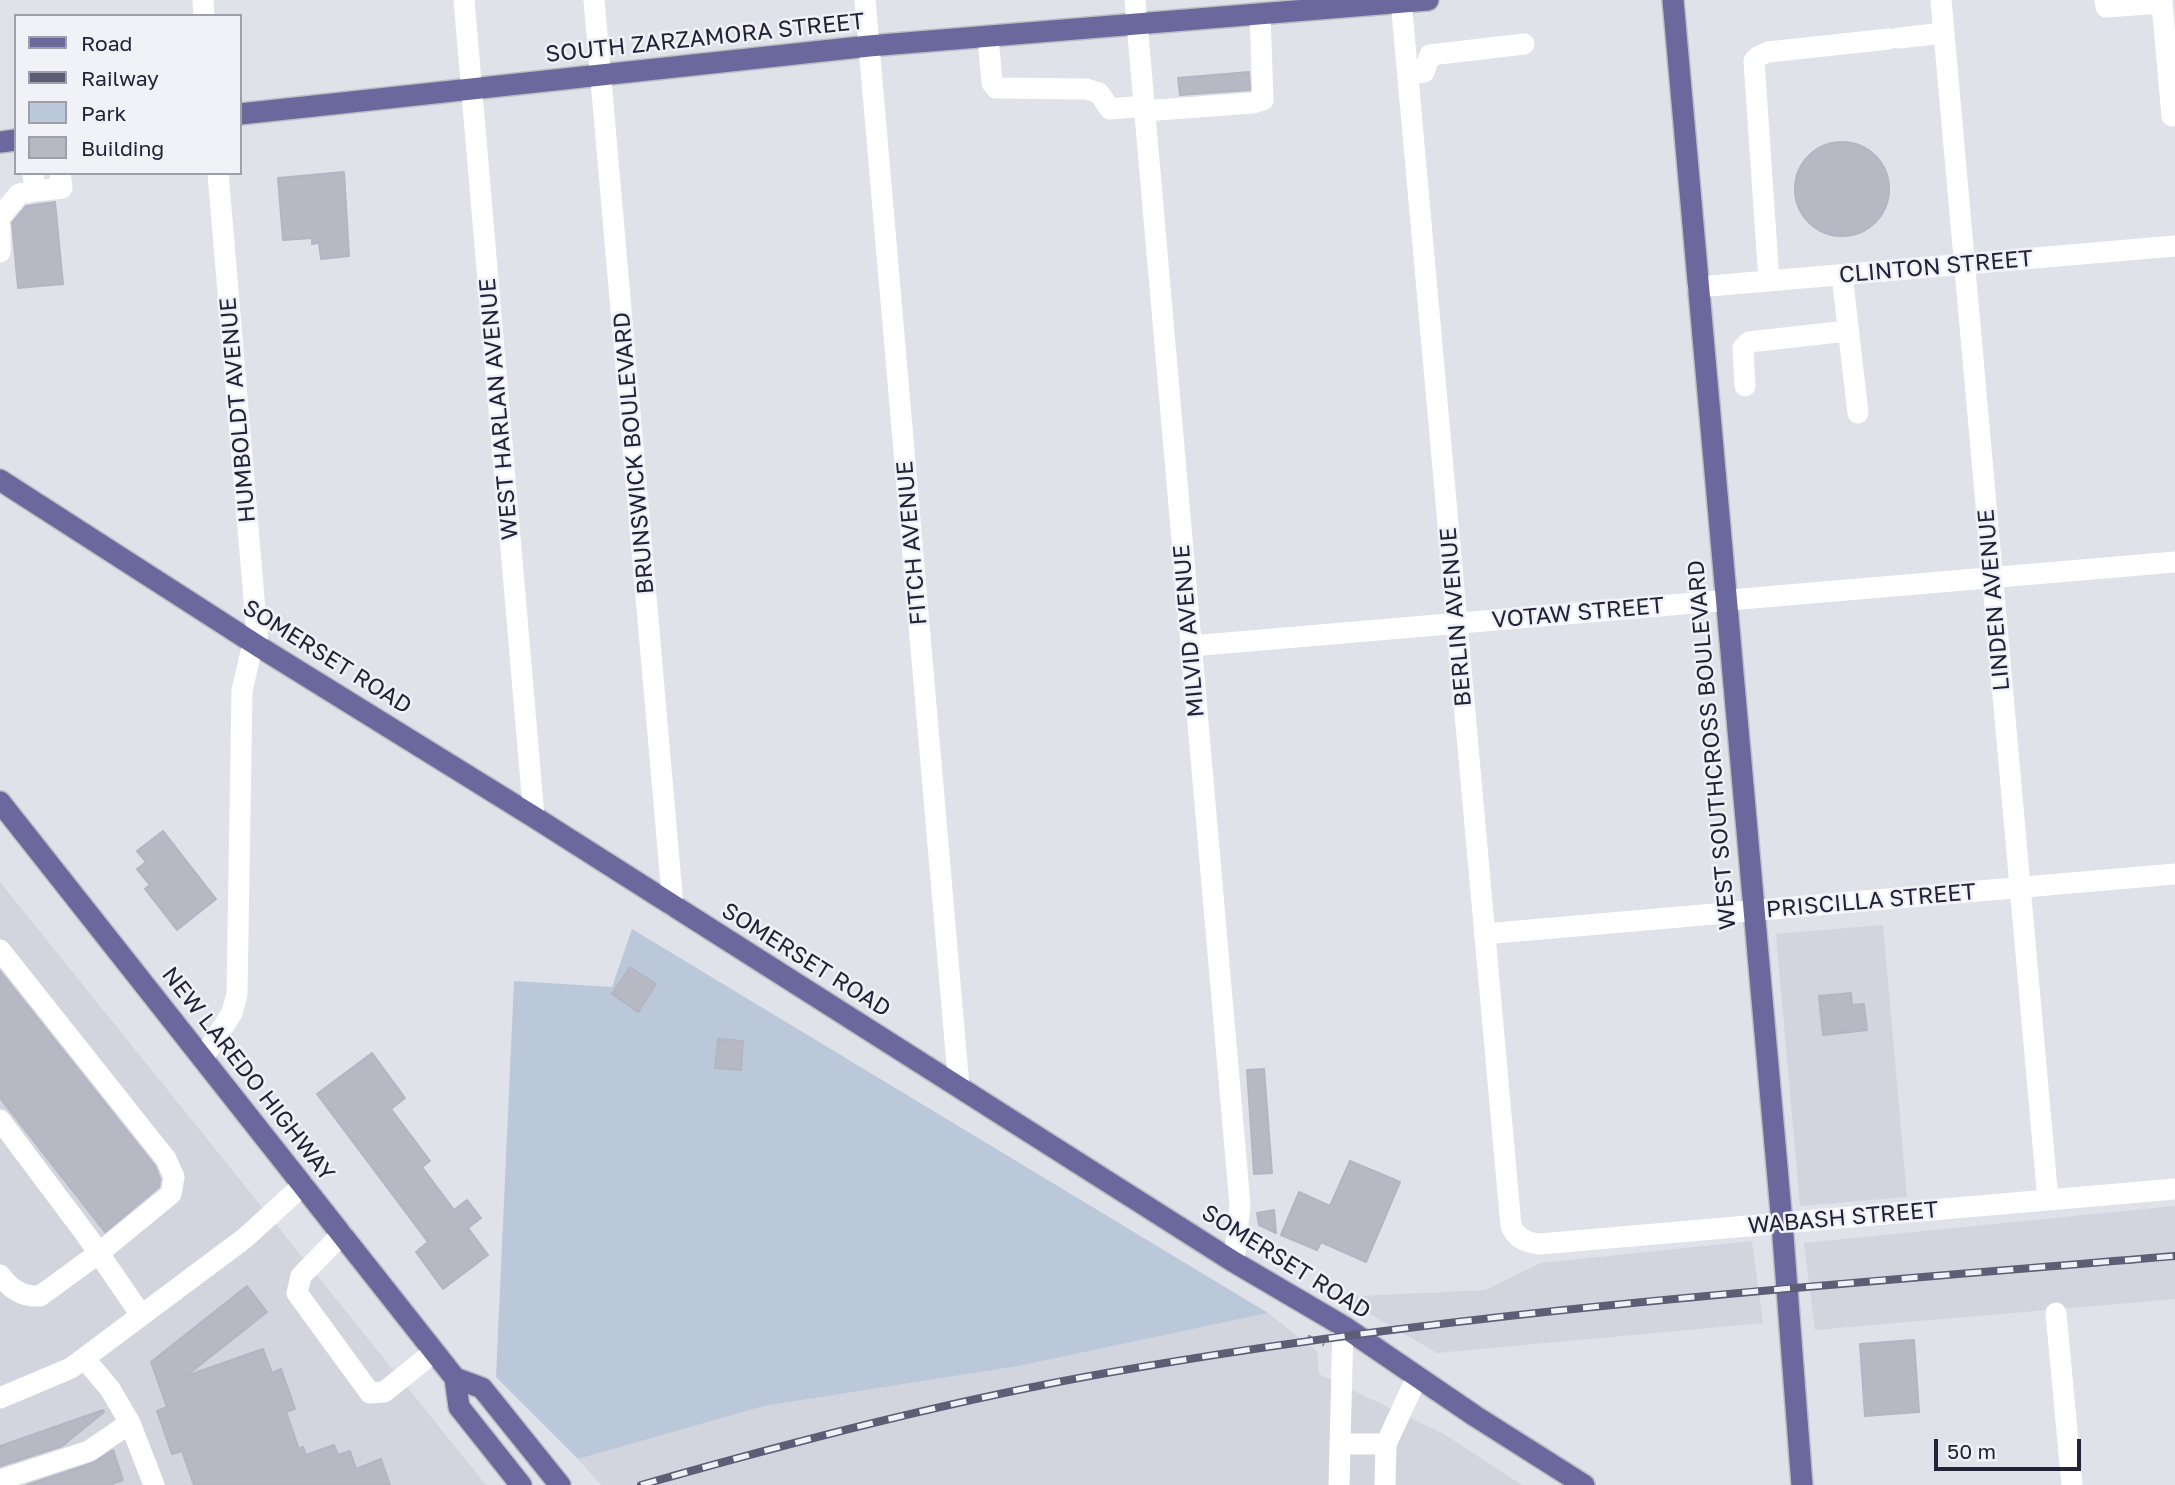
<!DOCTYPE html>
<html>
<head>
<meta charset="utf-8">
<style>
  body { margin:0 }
  #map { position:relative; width:2175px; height:1485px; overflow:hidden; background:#e0e2ea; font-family:"Golos Text",sans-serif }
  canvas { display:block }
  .legend { position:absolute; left:14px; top:14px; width:228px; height:161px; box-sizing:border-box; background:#f0f2f7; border:2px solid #9e9fab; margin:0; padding:9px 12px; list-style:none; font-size:21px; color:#232239 }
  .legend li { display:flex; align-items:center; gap:14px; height:35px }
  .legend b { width:35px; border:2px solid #9e9fab }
  .scale { position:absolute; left:1934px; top:1439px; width:147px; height:32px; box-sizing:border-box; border:4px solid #232239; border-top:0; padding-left:9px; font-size:21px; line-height:24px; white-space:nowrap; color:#232239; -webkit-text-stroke:5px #f0f2f7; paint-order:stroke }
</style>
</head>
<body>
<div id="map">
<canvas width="2175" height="1485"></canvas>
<ul class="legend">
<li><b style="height:9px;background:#6a689c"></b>Road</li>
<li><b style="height:9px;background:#5d5d75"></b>Railway</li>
<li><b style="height:19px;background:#bbc8da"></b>Park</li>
<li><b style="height:19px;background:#b6b8c4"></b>Building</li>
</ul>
<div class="scale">50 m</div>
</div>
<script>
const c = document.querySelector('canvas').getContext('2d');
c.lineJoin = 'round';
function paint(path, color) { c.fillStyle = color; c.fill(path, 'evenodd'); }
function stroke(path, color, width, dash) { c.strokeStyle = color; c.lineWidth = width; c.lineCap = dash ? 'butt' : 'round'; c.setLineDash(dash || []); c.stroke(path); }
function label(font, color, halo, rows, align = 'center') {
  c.font = font + ' "Golos Text",sans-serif'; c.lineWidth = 5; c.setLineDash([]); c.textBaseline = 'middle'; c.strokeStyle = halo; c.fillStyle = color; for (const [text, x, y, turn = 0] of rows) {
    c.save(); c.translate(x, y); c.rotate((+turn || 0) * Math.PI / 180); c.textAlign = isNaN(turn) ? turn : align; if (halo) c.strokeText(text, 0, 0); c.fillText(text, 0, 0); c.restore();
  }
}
paint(new Path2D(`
  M0 882 486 1485H0Z
  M1883 925 1907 1197 1800 1206 1776 934Z
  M2175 1206V1299L1815 1330 1804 1243Z
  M1752 1241 1763 1323 1437 1353 1341 1297 1485 1290 1541 1263Z
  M1268 1313 1317 1351 1319 1374 1442 1433 1522 1485H601L578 1459 764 1406 1019 1366Z`), '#d2d4de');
paint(new Path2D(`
  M632 929 1268 1313 1019 1366 764 1406 578 1459 496 1377 514 981 612 987Z`), '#bbc8da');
const building = new Path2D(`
  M1249 72 1250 90 1180 95 1178 78Z
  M1795 189a47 47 0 1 1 94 0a47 47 0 1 1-94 0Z
  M344 172 349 256 321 259 319 243 312 244V238L283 240 278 178Z
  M55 202 63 284 18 288 12 223 26 206Z
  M163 831 216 899 177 930 145 889 150 885 137 869 146 862 137 851Z
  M630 967 656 984 638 1012 612 994Z
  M0 971 155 1166 160 1179 159 1187 105 1232 0 1098Z
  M1851 993 1852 1005 1864 1004 1867 1030 1823 1035 1819 996Z
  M718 1039 743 1041 741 1070 715 1068Z
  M372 1053 405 1098 391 1109 430 1161 422 1167 454 1210 467 1200 481 1218 468 1228 488 1255 443 1289 416 1252 428 1242 317 1094Z
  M1264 1069 1272 1173 1254 1174 1247 1070Z
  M1350 1161 1400 1182 1366 1262 1321 1242 1317 1250 1281 1235 1299 1192 1330 1206Z
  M1274 1210 1276 1233 1259 1225 1257 1213Z
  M247 1286 267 1312 186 1376 263 1349 272 1373 281 1369 295 1409 286 1412 299 1449 303 1447 306 1455 334 1445 338 1455 350 1451 356 1469 381 1459 390 1485H194L182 1451 172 1454 157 1411 167 1407 151 1362Z
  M1914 1340 1919 1412 1865 1416 1860 1344Z
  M103 1410 104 1412 62 1446 0 1466V1446Z
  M113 1450 123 1480 110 1485H27L93 1463Z`);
paint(building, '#b6b8c4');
stroke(building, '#b3b5c3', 2);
const major = new Path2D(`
  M1673 0 1782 1223 1802 1485
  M240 114 869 46 1428 0
  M0 142 16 140
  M0 480 258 646 534 817 1234 1262 1343 1326 1475 1416 1584 1485
  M0 802 455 1378 459 1407 521 1485
  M455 1378 482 1388 560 1485`);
stroke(major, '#bdbdc4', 24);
stroke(new Path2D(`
  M1308 1336 1324 1345`), '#8384ab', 3.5, [3.5, 5]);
stroke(new Path2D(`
  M203 0 204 16
  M464 0 534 817
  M594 0 673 906
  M865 0 959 1087
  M1135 0 1240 1205 1234 1262
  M1401 0 1511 1226C1516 1238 1527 1243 1540 1244L2175 1189
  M1941 0 2048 1200
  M2105 0 2106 7 2162 3 2172 116
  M988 37 992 83 996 88 1086 89 1099 93 1110 109 1144 106
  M1899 38 1944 33
  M1408 74 1424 72 1430 55 1524 44
  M1144 111 1252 103 1263 100 1260 15
  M218 173 258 646
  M35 191 62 188 60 173
  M0 217 19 194 35 191 33 173
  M0 227V252
  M1842 275 1858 413
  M1769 281 1754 61 1759 56 1768 52 1889 39
  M1698 287 2175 246
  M1745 386 1743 348 1749 342 1847 331
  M1191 646 2175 562
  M1484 934 2175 874
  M0 950 166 1159 174 1177 171 1194 99 1253 40 1296C21 1297 11 1289 0 1275
  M203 1058 232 1013 237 994 242 691 253 643
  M0 1120 87 1236 141 1315
  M342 1234 301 1276 297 1293 370 1393 384 1392 434 1352
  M2056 1313 2072 1485
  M84 1358 110 1389 130 1423 154 1485
  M0 1398 71 1368 245 1238 303 1185
  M1340 1444H1386
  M0 1480 89 1451 130 1423
  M1339 1485 1343 1326
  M1385 1485 1386 1444 1417 1377`), '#fff', 21);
stroke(major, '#6a689c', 21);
const rail = new Path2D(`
  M641 1485C796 1441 953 1400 1112 1372 1463 1310 1820 1286 2175 1256`);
stroke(rail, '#5d5d75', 8);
stroke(rail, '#f0f2f7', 5, [16]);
label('23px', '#232239', '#f0f2f7', [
  ["SOUTH ZARZAMORA STREET",705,38,-6],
  ["CLINTON STREET",1936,267,-5],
  ["WEST HARLAN AVENUE",499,409,-95],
  ["HUMBOLDT AVENUE",238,410,-95],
  ["BRUNSWICK BOULEVARD",634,453,-95],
  ["FITCH AVENUE",912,543,-95],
  ["LINDEN AVENUE",1994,600,-95],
  ["VOTAW STREET",1578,613,-5],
  ["BERLIN AVENUE",1456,617,-95],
  ["MILVID AVENUE",1189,631,-95],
  ["SOMERSET ROAD",327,657,32],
  ["WEST SOUTHCROSS BOULEVARD",1712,745,-95],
  ["PRISCILLA STREET",1871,901,-5],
  ["SOMERSET ROAD",806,960,32],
  ["NEW LAREDO HIGHWAY",248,1074,52],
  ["WABASH STREET",1843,1218,-5],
  ["SOMERSET ROAD",1286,1262,32]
]);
</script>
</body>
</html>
